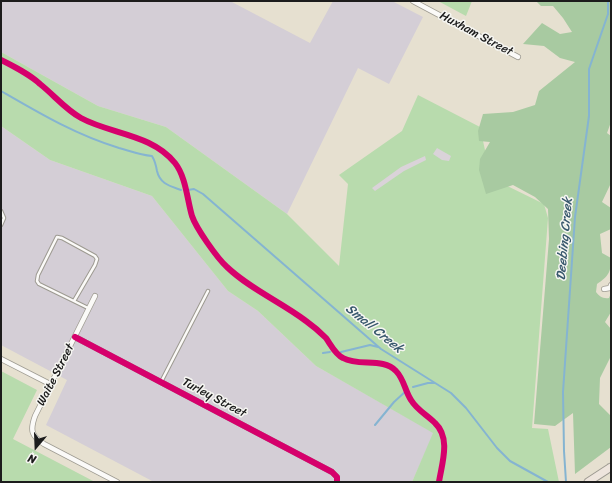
<!DOCTYPE html>
<html>
<head>
<meta charset="utf-8">
<style>
  body { margin:0 }
  #map { position:relative; width:612px; height:483px; overflow:hidden; background:#e6e0d0; font-family:Sriracha,sans-serif }
  canvas { display:block }
  .frame { position:absolute; inset:0; border:2px solid #1c1c1c; pointer-events:none }
  .north { position:absolute; left:16px; top:427px; width:40px; height:40px; -webkit-text-stroke:3px #f6f6f2; paint-order:stroke; rotate:199deg; font-size:11px; font-weight:700; line-height:16px; text-align:center; color:#1c1c1c }
  .north::after { content:''; display:block; margin:auto; width:14px; height:18px; background:#1c1c1c; clip-path:polygon(50% 0,100% 100%,50% 72%,0 100%) }
</style>
</head>
<body>
<div id="map">
<canvas width="612" height="483"></canvas>
<div class="frame"></div>
<div class="north">N</div>
</div>
<script>
const c = document.querySelector('canvas').getContext('2d');
c.lineJoin = 'round';
function paint(path, color) { c.fillStyle = color; c.fill(path, 'evenodd'); }
function stroke(path, color, width, dash) { c.strokeStyle = color; c.lineWidth = width; c.lineCap = dash ? 'butt' : 'round'; c.setLineDash(dash || []); c.stroke(path); }
function label(font, color, halo, rows, align = 'center') {
  c.font = font + ' Sriracha,sans-serif'; c.lineWidth = 3; c.setLineDash([]); c.textBaseline = 'middle'; c.strokeStyle = halo; c.fillStyle = color; for (const [text, x, y, turn = 0] of rows) {
    c.save(); c.translate(x, y); c.rotate((+turn || 0) * Math.PI / 180); c.textAlign = isNaN(turn) ? turn : align; if (halo) c.strokeText(text, 0, 0); c.fillText(text, 0, 0); c.restore();
  }
}
paint(new Path2D(`
  M1 1H230L310 43 333 1H392L423 17 389 84 358 68 287 214 166 127 98 106 1 52Z
  M1 126 50 160 152 196 228 291 258 311 316 366 434 433 412 482H154L46 425 67 380 1 345Z`), '#d4ced6');
paint(new Path2D(`
  M438 1H472L466 16Z
  M1 52 98 106 166 127 287 214 339 266 348 184 339 175 402 131 418 95 480 127 491 178 544 204 548 218 532 428 548 429 559 482H412L433 433 316 366 258 311 228 291 152 196 50 160 1 126Z
  M1 371 37 390 13 439 95 482H1Z`), '#b8dbad');
paint(new Path2D(`
  M536 1H611V122L607 133 611 136V183L602 202 611 208V229L600 234 602 253 611 258C611 272 609 276 597 284L596 292C599 296 603 299 609 298L611 293V312L605 322 611 329V356L600 378 599 404 611 416V447L575 474 573 413 555 426 534 424 549 239 548 209 535 197 513 185 486 194 479 170 480 159 490 142 479 141 478 131 483 114 513 112 535 105 539 91 575 62 560 58 544 46 523 44 542 23 560 34 572 32 563 18 553 6H541Z`), '#a8caa1');
stroke(new Path2D(`
  M1 91C39 113 76 135 119 148 130 151 140 155 152 156 155 161 156 165 157 171 160 184 170 186 181 190
  M188 190 194 189 203 194 381 349 451 393 466 408 497 448 510 461 548 482
  M341 352 370 345 378 347
  M323 353 330 352
  M413 387 428 383H435
  M375 425 394 402 406 391
  M566 482 564 451 563 392 575 217 589 116V69L608 14V1`), '#85b4d1', 2);
paint(new Path2D(`
  M437 148 451 156 449 161 442 160 433 154Z
  M425 156 426 160 404 171 375 191 372 188 401 167Z`), '#dad3d9');
const lane = new Path2D(`
  M1 211 4 218 1 225
  M74 301 95 265 97 259 95 256 62 238 57 237 38 275 37 281 39 284 88 308
  M161 382 208 291`);
const street = new Path2D(`
  M413 1 518 57
  M604 289 610 288 611 285
  M95 296 35 416C30 430 31 436 44 444L117 482
  M75 337 332 472 337 477V482
  M1 359 50 384`);
const primary = new Path2D(`
  M588 482 611 467`);
stroke(lane, '#9d9a91', 4.5);
stroke(street, '#9d9a91', 6);
stroke(primary, '#9d9a91', 9);
stroke(lane, '#fbfaf8', 2.5);
stroke(street, '#fbfaf8', 4.5);
stroke(primary, '#eee5dd', 7);
stroke(new Path2D(`
  M1 60C15 67 29 74 40 84 54 95 65 109 81 118 110 134 152 134 175 163 186 177 187 199 192 216 196 228 217 258 227 267 250 289 281 302 306 321 313 326 320 332 326 338 331 345 335 354 343 358 359 367 383 357 396 371 404 379 405 391 411 400 417 410 427 415 435 423 451 438 442 463 439 482
  M75 337 332 472 337 477V482`), '#d6006c', 6);
label('12px', '#1c1c1c', '#f6f6f2', [
  ["Huxham Street",476,34,28],
  ["Waite Street",56,375,-63],
  ["Turley Street",214,398,28]
]);
label('italic 13px', '#38586d', '#f6f6f2', [
  ["Deebing Creek",565,239,-85],
  ["Small Creek",374,329,39]
]);
</script>
</body>
</html>
